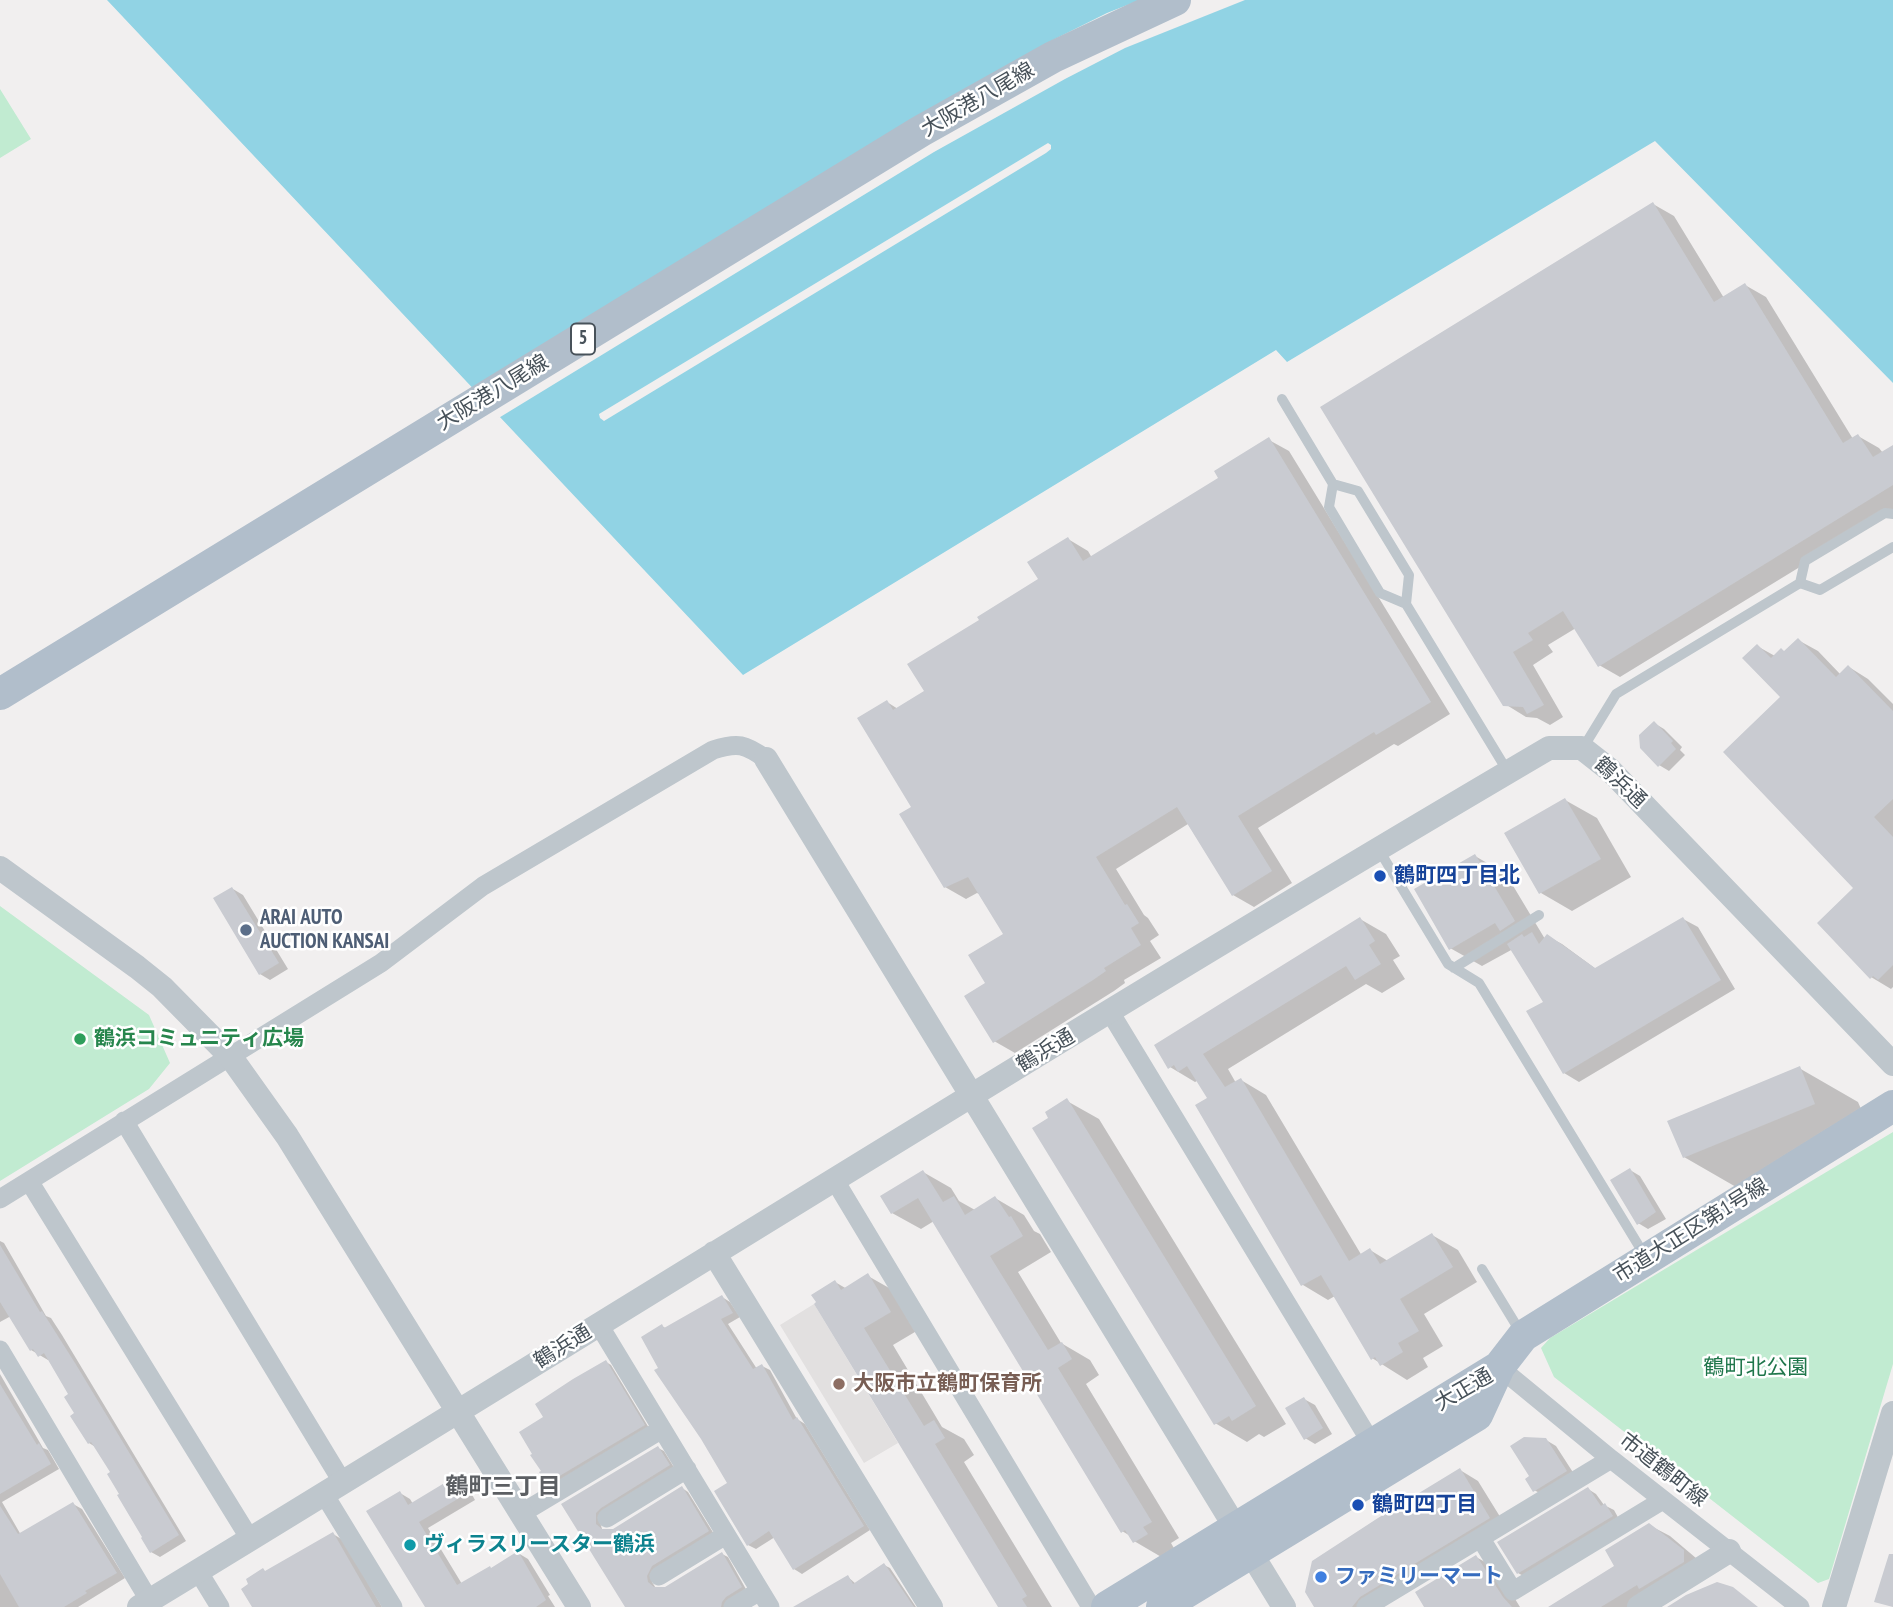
<!DOCTYPE html>
<html>
<head>
<meta charset="utf-8">
<style>
  body { margin:0 }
  canvas { display:block; background:#f1efef }
</style>
</head>
<body>
<canvas width="1893" height="1607"></canvas>
<script>
const c = document.querySelector('canvas').getContext('2d');
c.lineJoin = 'round';
function paint(path, color) { c.fillStyle = color; c.fill(path, 'evenodd'); }
function stroke(path, color, width, dash) { c.strokeStyle = color; c.lineWidth = width; c.lineCap = dash ? 'butt' : 'round'; c.setLineDash(dash || []); c.stroke(path); }
function label(font, color, halo, rows, align = 'center') {
  c.font = font + ' "PT Sans Narrow","Noto Sans JP",sans-serif'; c.lineWidth = 5; c.setLineDash([]); c.textBaseline = 'middle'; c.strokeStyle = halo; c.fillStyle = color; for (const [text, x, y, turn = 0] of rows) {
    c.save(); c.translate(x, y); c.rotate((+turn || 0) * Math.PI / 180); c.textAlign = isNaN(turn) ? turn : align; if (halo) c.strokeText(text, 0, 0); c.fillText(text, 0, 0); c.restore();
  }
}
paint(new Path2D(`
  M814 1304 898 1443 864 1463 780 1325Z`), '#e2e0e0');
paint(new Path2D(`
  M0 89 31 139 0 158Z
  M0 906 149 1015 170 1063 149 1089 0 1181Z
  M1893 1132V1364L1829 1579 1818 1583 1554 1377 1541 1348 1550 1338Z`), '#c1ebd1');
paint(new Path2D(`
  M107 0H1893V383L1655 141 1287 362 1276 350 743 675Z`), '#91d3e4');
paint(new Path2D(`
  M1140 0H1245L1125 48 1065 79 934 152 497 419 470 391 1045 44 1107 13Z
  M1048 143 1051 145V149L1046 153 604 421 600 418 599 414Z`), '#f1efef');
paint(new Path2D(`
  M1653 204 1674 216 1724 298 1745 285 1766 297 1853 439 1858 436 1879 448 1883 453H1893V510L1620 677 1599 665 1576 628 1548 645 1553 652 1533 665 1563 717 1550 725 1537 718 1526 717 1505 704 1322 408Z
  M1269 440 1289 451 1450 714 1398 746 1394 744 1258 828 1292 883 1254 907 1233 895 1188 824 1116 869 1144 915 1148 918 1159 935 1150 941 1161 958 1124 980 1125 983 1114 991 1015 1053 994 1041 988 984 1005 935 979 894 977 893 966 899 945 887 913 807 887 702 898 709 926 692 981 621 1040 580 1068 539 1088 551 1092 558 1221 479Z
  M1798 640 1818 651 1841 675 1849 667 1868 679 1893 704V987L1891 989 1871 977 1855 888 1782 697 1757 646 1775 656 1785 653Z
  M1654 723 1664 729 1682 747 1680 750 1685 755 1669 771 1659 765Z
  M1565 800 1597 818 1631 877 1572 911 1541 893Z
  M1475 856 1506 874 1545 939 1547 936 1562 944 1596 969 1683 919 1698 927 1735 989 1579 1082 1564 1073 1545 1002 1513 949 1482 966 1450 948Z
  M233 889 243 895 288 969 270 980 260 974Z
  M1360 919 1386 934 1400 956 1393 960 1405 979 1382 993 1366 984 1228 1069 1236 1083 1241 1080 1266 1095 1362 1256 1370 1250 1388 1261 1432 1235 1458 1250 1477 1282 1424 1314 1443 1346 1423 1358 1428 1367 1407 1380 1372 1358 1335 1296 1328 1300 1303 1285 1210 1098 1197 1081 1195 1082 1170 1067Z
  M1799 1068 1858 1102 1873 1137 1743 1191 1684 1157Z
  M1067 1101 1099 1119 1286 1424 1264 1437 1259 1434 1247 1442 1215 1423 1051 1118Z
  M1630 1170 1640 1176 1666 1219 1648 1229 1638 1223Z
  M923 1172 951 1188 959 1201 975 1210 995 1198 1024 1215 1034 1231 1040 1234 1051 1252 1018 1272 1061 1343 1090 1360 1099 1375 1086 1384 1179 1538 1171 1543 1175 1550 1163 1558 1134 1541 1132 1537 1122 1531 934 1221 921 1229 892 1213Z
  M0 1241 4 1243 46 1316 51 1318 62 1335 186 1541 160 1557 151 1552 112 1473 97 1448 89 1443 76 1414 70 1395 49 1359 48 1360 31 1350 11 1316 0 1322Z
  M868 1276 898 1293 920 1329 893 1345 942 1427 964 1439 974 1455 964 1462 1052 1607H1001L835 1282 847 1289Z
  M722 1297 730 1302 740 1317 728 1324 757 1369 762 1366 770 1370 797 1419 805 1424 870 1530 802 1574 794 1569 775 1537 756 1549 748 1545 729 1484 660 1368 662 1326 667 1329Z
  M606 1362 611 1365 649 1428 553 1486 548 1483 545 1418Z
  M0 1374 43 1448 48 1450 59 1469 2 1502 21 1535 73 1504 82 1509 125 1578 78 1607H0Z
  M1304 1399 1315 1405 1332 1434 1315 1444 1305 1438Z
  M1546 1440 1556 1446 1576 1477 1545 1496 1534 1490 1531 1477Z
  M658 1448 664 1451 675 1469 600 1522 602 1529 604 1531 613 1530 682 1488 688 1492 714 1534 652 1582 657 1590 666 1588 722 1554 728 1557 747 1591 727 1607H626L564 1504Z
  M1460 1470 1478 1481 1507 1528 1377 1607H1316Z
  M456 1478 466 1484 475 1500 428 1528 462 1584 491 1569 518 1553 528 1559 550 1595 548 1596 555 1607H431L400 1493 410 1499 413 1504Z
  M1588 1489 1596 1494 1604 1505 1614 1510 1620 1521 1527 1578 1518 1573Z
  M1649 1525 1670 1536 1703 1564 1638 1607H1551L1617 1566Z
  M333 1534 343 1540 382 1607H254L266 1572Z
  M1476 1557 1496 1568 1520 1607H1427Z
  M884 1565 890 1568 916 1607H801L848 1577 856 1584Z`), '#0003');
paint(new Path2D(`
  M1653 202 1714 302 1745 283 1843 443 1858 434 1873 457 1893 445V485L1598 667 1563 611 1528 633 1533 640 1513 652 1544 705 1527 714 1523 707 1503 706 1320 407Z
  M1269 437 1431 702 1376 735 1374 732 1238 816 1272 871 1232 896 1177 807 1096 857 1125 905 1127 904 1139 923 1131 928 1141 945 1104 968 1106 971 1093 980 993 1043 964 996 985 983 968 955 1003 934 968 877 944 888 899 814 911 807 857 718 887 700 893 710 924 691 907 664 979 620 977 617 1038 579 1027 562 1068 537 1083 561 1218 478 1214 471Z
  M1798 638 1836 677 1848 665 1893 711V799L1874 817 1893 837V965L1878 980 1873 976 1870 979 1817 923 1853 888 1723 752 1780 697 1742 658 1757 644 1771 658 1781 648 1784 651Z
  M1654 721 1673 741 1671 743 1676 749 1658 767 1640 748 1639 735Z
  M1565 798 1601 859 1539 894 1504 833Z
  M1475 854 1515 921 1500 931 1495 923 1449 950 1414 889Z
  M232 887 279 963 259 975 213 898Z
  M1360 917 1375 941 1369 945 1381 964 1355 980 1346 966 1203 1054 1225 1087 1241 1078 1349 1261 1370 1248 1380 1264 1432 1233 1453 1267 1400 1299 1419 1331 1398 1343 1403 1352 1380 1366 1375 1357 1371 1360 1321 1275 1301 1286 1195 1105 1207 1098 1187 1066 1178 1072 1174 1065 1168 1069 1154 1045Z
  M1683 917 1721 980 1563 1074 1526 1011 1543 1002 1507 944 1522 934 1524 937 1532 932 1539 944 1547 934 1595 968Z
  M1800 1066 1815 1104 1683 1158 1667 1121Z
  M1067 1098 1256 1406 1232 1421 1229 1416 1214 1425 1032 1128 1048 1118 1045 1112Z
  M1630 1168 1656 1212 1637 1225 1610 1180Z
  M923 1170 943 1202 954 1196 965 1215 995 1196 1009 1217 1011 1216 1023 1236 990 1256 1048 1350 1062 1342 1072 1359 1058 1368 1152 1522 1143 1527 1148 1534 1133 1543 1125 1530 1121 1533 918 1198 891 1214 880 1196Z
  M0 1245 40 1312 42 1311 75 1363 179 1535 150 1553 141 1538 142 1537 117 1495 119 1494 107 1474 110 1472 91 1442 88 1444 70 1416 74 1413 64 1397 68 1394 44 1353 38 1357 33 1349 30 1351 0 1302Z
  M868 1273 891 1312 864 1328 924 1426 934 1420 945 1438 935 1444 1027 1596 1022 1599 1027 1607H998L814 1304 816 1302 811 1295 835 1280 841 1290Z
  M722 1295 733 1313 721 1319 753 1369 762 1364 793 1420 797 1417 864 1526 793 1570 769 1531 747 1546 714 1491 727 1483 701 1439 654 1370 658 1368 641 1337 662 1324 664 1328Z
  M606 1360 645 1425 546 1484 539 1472 541 1471 530 1455 532 1454 519 1432 543 1417 535 1404 573 1379Z
  M0 1384 37 1445 39 1443 51 1464 0 1494Z
  M1304 1397 1323 1428 1304 1440 1285 1408Z
  M1524 1437 1546 1438 1567 1471 1533 1492 1525 1479 1529 1476 1510 1446Z
  M658 1446 670 1465 601 1508 596 1513V1524L602 1529H613L682 1486 709 1531 652 1566 647 1576 648 1582 654 1587H665L722 1552 742 1587 726 1597 722 1602 721 1607H625L561 1504Z
  M1460 1468 1490 1518 1360 1597 1352 1607H1314L1305 1592 1312 1561 1378 1518Z
  M456 1476 466 1494 419 1522 457 1585 490 1566 491 1568 518 1551 546 1600 536 1607H425L366 1511 400 1491 408 1505Z
  M1588 1487 1601 1506 1605 1503 1613 1516 1517 1574 1497 1542Z
  M73 1502 117 1573 85 1591 87 1593 64 1607H19L0 1574V1506L18 1534Z
  M1649 1523 1684 1550V1562L1639 1589 1637 1585 1601 1607H1548L1614 1566 1605 1550Z
  M333 1532 376 1607H252L241 1589 248 1584 246 1579 263 1568 265 1571Z
  M1889 1554H1893V1607L1874 1602Z
  M1476 1555 1503 1597 1512 1607H1424L1415 1592Z
  M884 1563 914 1607H793L848 1575 853 1584Z
  M1717 1582 1733 1587 1758 1607H1667L1686 1595Z`), '#c9cbd1');
stroke(new Path2D(`
  M1282 399 1333 484 1329 507 1380 593 1406 604 1508 772
  M1333 484 1358 491 1409 575 1406 604
  M1800 583 1820 590 1893 547
  M1583 748 1616 694 1800 583 1805 561 1885 513 1893 514
  M1379 850 1448 964 1479 983 1645 1256
  M1454 968 1539 915
  M1482 1269 1521 1333`), '#bec6cc', 10);
stroke(new Path2D(`
  M1110 1012 1372 1444
  M124 1121 343 1483
  M834 1179 1091 1607
  M29 1181 250 1539
  M0 1199 381 963 483 886 713 750C738 742 745 744 766 759
  M599 1325 770 1607
  M0 1350 149 1600
  M1499 1367 1611 1459 1800 1607
  M324 1494 393 1607
  M522 1513 662 1429
  M607 1518 687 1469
  M1481 1539 1513 1591 1663 1500
  M198 1571 220 1607
  M659 1576 726 1535
  M733 1607 760 1591
  M1366 1607 1611 1459`), '#bec6cc', 19);
stroke(new Path2D(`
  M766 759 1284 1607
  M0 868 137 967 162 987 230 1056 287 1136 579 1607
  M714 1253 931 1607
  M139 1607C609 1321 1074 1027 1549 748H1582L1610 770 1893 1064
  M1639 1607 1729 1551
  M1834 1607 1893 1413`), '#bec6cc', 24);
stroke(new Path2D(`
  M0 694 921 131 1053 57 1175 0
  M1107 1607 1499 1367
  M1162 1607 1477 1415 1499 1367 1523 1336 1893 1106`), '#b1becb', 32);
for (const [x, y, r, color] of [
  [1380,876,7,"#1a4fb4"],
  [246,930,7,"#5c6f8a"],
  [80,1039,7,"#2e9e5b"],
  [839,1384,7,"#8d6e63"],
  [1358,1505,7,"#1a4fb4"],
  [410,1545,7,"#0f9aa8"],
  [1321,1577,7,"#3f7fe0"]
]) { const dot = new Path2D(); dot.arc(x, y, r, 0, 2 * Math.PI); c.fillStyle = color; c.fill(dot); stroke(dot, '#fff', 2.5); }
for (const [x, y, w] of [
  [583,339,24]
]) { const box = new Path2D(); box.roundRect(x - w / 2, y - 15.5, w, 31, 5); c.fillStyle = '#fff'; c.fill(box); stroke(box, '#48525a', 2); }
label('bold 19px', '#48525a', null, [
  ["5",583,339]
]);
label('21px', '#48525a', '#fff', [
  ["大阪港八尾線",978,100,-30],
  ["大阪港八尾線",493,393,-31],
  ["鶴浜通",1620,783,44],
  ["鶴浜通",1046,1051,-31],
  ["市道大正区第1号線",1691,1231,-32],
  ["鶴浜通",563,1347,-32],
  ["大正通",1464,1390,-30],
  ["市道鶴町線",1663,1470,38]
]);
label('bold 21px', '#164399', '#fff', [
  ["鶴町四丁目北",1394,876],
  ["鶴町四丁目",1372,1505]
], 'left');
label('bold 21px', '#4e5e75', '#fff', [
  ["ARAI AUTO",260,918],
  ["AUCTION KANSAI",260,942]
], 'left');
label('bold 21px', '#27864d', '#fff', [
  ["鶴浜コミュニティ広場",94,1039]
], 'left');
label('21px', '#1f764b', '#fff', [
  ["鶴町北公園",1756,1368]
]);
label('bold 21px', '#785e54', '#fff', [
  ["大阪市立鶴町保育所",853,1384]
], 'left');
label('bold 21px', '#0d838f', '#fff', [
  ["ヴィラスリースター鶴浜",424,1545]
], 'left');
label('bold 21px', '#366cbe', '#fff', [
  ["ファミリーマート",1335,1577]
], 'left');
label('bold 23px', '#5c5f63', '#fff', [
  ["鶴町三丁目",503,1487]
]);
</script>
</body>
</html>
